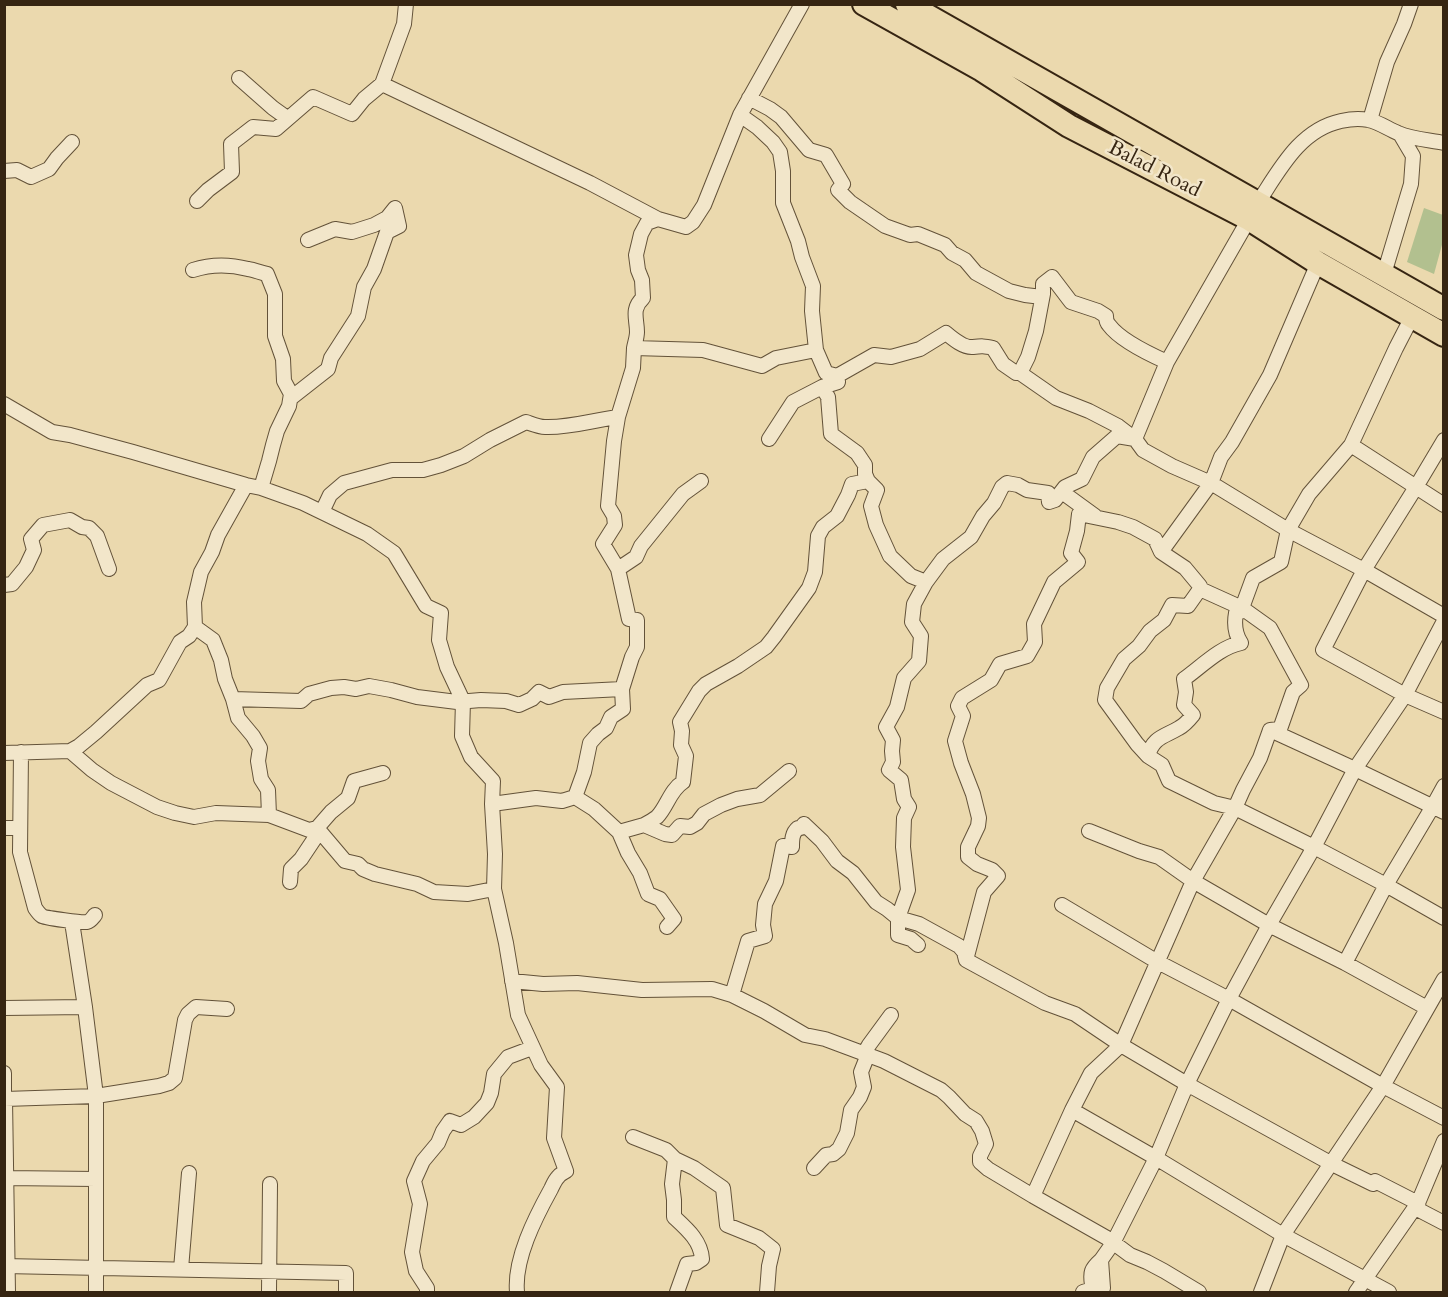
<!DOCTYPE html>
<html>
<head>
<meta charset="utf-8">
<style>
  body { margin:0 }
  #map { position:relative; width:1448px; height:1297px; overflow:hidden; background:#ebd9ae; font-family:Cardo,serif }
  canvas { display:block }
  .frame { position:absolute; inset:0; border:6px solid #362512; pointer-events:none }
</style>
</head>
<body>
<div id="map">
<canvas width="1448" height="1297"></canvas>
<div class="frame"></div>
</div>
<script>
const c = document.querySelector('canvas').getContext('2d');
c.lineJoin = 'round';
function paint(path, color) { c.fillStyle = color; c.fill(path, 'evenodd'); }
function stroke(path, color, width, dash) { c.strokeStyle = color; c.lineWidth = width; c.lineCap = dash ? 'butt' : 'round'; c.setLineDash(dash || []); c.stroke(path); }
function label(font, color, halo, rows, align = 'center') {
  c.font = font + ' Cardo,serif'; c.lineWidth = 5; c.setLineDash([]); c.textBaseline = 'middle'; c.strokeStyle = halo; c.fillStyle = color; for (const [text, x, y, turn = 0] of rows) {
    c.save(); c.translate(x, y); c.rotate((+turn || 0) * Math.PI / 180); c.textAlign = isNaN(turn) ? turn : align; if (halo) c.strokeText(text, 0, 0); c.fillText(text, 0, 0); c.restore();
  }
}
paint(new Path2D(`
  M1424 208 1443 215V241L1434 274 1407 262Z`), '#b2c08f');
const minor = new Path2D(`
  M802 4 740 115 704 205 693 222 686 227 658 219 647 223 641 234 636 255 638 270 642 280 643 298C631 309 637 319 637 332 637 337 635 343 634 348L703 350 762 366 776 358 816 350 826 373 837 376
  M239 78 273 108 287 118
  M382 84 590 183 658 219
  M749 98 770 109 781 117 809 150 826 155 843 184 838 190 850 202 885 226 910 235 918 234 945 245 952 253 965 260 976 273 1009 291 1025 295 1042 297
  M740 115 757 127 773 142 780 152 783 171V203L798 241 802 257 813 286 812 311 816 350
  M1370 120 1387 62 1404 24 1411 4
  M4 171 17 170 31 177 49 169 57 158 72 142
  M197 201 208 190 232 172 231 144 253 127 276 129 313 97 352 114 364 99 382 84 404 24 406 4
  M1257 204C1279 171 1299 130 1341 121 1350 119 1359 118 1368 120 1379 122 1388 129 1398 133 1412 139 1429 140 1444 143
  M193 270C211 264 229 264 248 269 255 270 261 273 267 274L275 294V336L283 359 284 381 291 394 289 406 277 431 273 445 269 461 261 488
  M1384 274 1411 184 1413 156 1400 134
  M1412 317 1396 348 1351 445 1444 505
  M1020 373 1056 398 1089 411 1118 426 1135 439 1143 450 1172 466 1211 483 1288 530 1364 570 1444 616
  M822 387 828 397 831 434 857 453 865 465V474L868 481 877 490 871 506 876 525 890 556 911 576 926 582
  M291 398 328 369 331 358 358 316 364 287 374 269 387 232 399 226 395 208 387 218 374 225 352 232 335 229 308 240
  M4 404 52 432 70 435 133 452 246 485 261 488 303 503 367 534 394 553 426 606 441 613 439 640 447 667 463 701 462 736 471 757 493 781 492 804 495 854 494 889 506 943 518 1015 541 1065 557 1087 554 1138 566 1171C563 1173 560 1174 558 1177 555 1180 553 1185 551 1189 535 1218 514 1259 517 1292
  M769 439 793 402 822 387 838 382 837 376 874 355 891 357 920 349 946 333C953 339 964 348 973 347 982 346 984 346 993 348L1003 364 1016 373 1018 372 1020 373 1028 357 1036 331 1043 294V284L1052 277 1071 302 1098 311 1106 316C1106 319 1106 322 1109 325 1120 340 1149 354 1167 362
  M1135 439 1117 436 1093 457 1082 479 1065 487 1055 500 1049 502 1048 493 1027 490 1018 485 1007 483 1002 487 994 503 983 516 971 537 943 559 926 582 914 604 912 622 921 636 919 661 904 678 897 707 886 727 893 740 892 751 893 762 889 770 901 780 904 799 909 807 904 818 903 847 908 890 898 918 919 924 959 946 964 952 966 960 1045 1003 1075 1014 1121 1045 1187 1084 1332 1164 1373 1184 1375 1181 1418 1203 1419 1210 1444 1223
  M1135 439 1167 362 1249 219
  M1444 440 1416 487 1364 570 1323 650 1405 695 1444 712
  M246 485 218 535 212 552 201 572 194 602 195 627 213 640 221 660 225 679 233 699 238 718 253 736 260 748 258 761 261 779 268 790 269 815
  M1062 492 1095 516
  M322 512 330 495 344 483 392 470H423L441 465 464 456 490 440 526 422C532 424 539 427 545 427 570 428 594 420 618 417
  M1161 552 1185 568 1200 586V589L1242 608 1270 628 1301 685 1293 692 1280 729 1270 730
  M618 569 636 557 641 546 683 494 701 481
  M4 585 12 584 26 567 34 550 31 539 43 525 70 520 82 527 89 528 97 536 109 569
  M1200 589 1188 606 1172 605 1164 620 1150 631 1139 646 1124 659 1107 688 1105 700 1137 744 1148 756 1162 765 1169 781 1214 803 1235 808 1314 847 1386 885 1444 918
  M233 699 301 701 309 694 331 688 344 687 356 689 369 686 391 690 417 697 457 702 481 700 506 701 519 705 532 699 539 692 549 697 563 692 622 689
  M1270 730 1355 769 1444 812
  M70 751 92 770 111 783 157 807 175 813 194 817 216 813 269 815 309 830 317 828 345 861 358 864 363 869 375 874 417 884 434 892 468 894 494 889
  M21 752 20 852 35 908C37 911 39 914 42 916 45 918 83 923 87 922 91 921 93 917 95 915
  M4 753 70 751 79 746 96 732 147 685 159 680 180 642 189 636 195 627
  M1148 756C1153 737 1164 737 1179 728 1185 725 1189 720 1193 715L1184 705 1186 692 1184 679C1201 667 1220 647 1241 643 1235 634 1234 624 1236 613L1243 611 1242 608 1253 578 1281 562 1288 530 1309 494 1351 445
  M575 797 584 772 590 743 598 734 606 728 611 717 623 709 622 689 632 657 637 647V620L629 619 618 569 603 544 615 525 614 516 608 506 614 441 618 417 633 368 634 348
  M492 804 536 798 562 801 575 797 594 809 619 832 628 853 640 873 648 894 660 899 674 919 667 927
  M644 825C648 823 653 820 657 817 667 807 670 790 683 782L686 756 681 745 682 731 680 722 699 691 706 684 738 666 766 647 774 637 809 588 815 572 818 536 823 527 837 516 848 495 852 484 868 481
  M4 828H20
  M1089 831 1139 851 1159 857 1193 881 1269 925 1345 963 1427 1008
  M619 832 644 825 665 834 672 835 680 826 690 827 697 823 704 814 721 805 737 799 760 795 789 771
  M290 882 291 869 301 859 315 838 317 828 331 812 348 798 354 781 383 773
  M1062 905 1156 961 1229 999 1383 1086 1444 1118
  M72 922 85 1007 96 1096V1292
  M966 960 984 892 998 876 992 870 977 864 968 857V847L978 826 979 818 973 794 961 763 955 741 963 716 958 706 962 698 991 680 1000 664 1027 656 1035 642 1034 624 1054 582 1078 562 1071 553 1077 531 1079 514 1118 522 1133 527 1155 539 1161 552 1211 483 1221 457 1232 442 1270 375 1318 263
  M1345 963 1386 885 1433 806 1444 786
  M512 981 543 984 577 983 642 990 712 989 732 995 764 1011 805 1035 825 1039 884 1061 941 1090 949 1097 965 1114 976 1121 982 1131 986 1144 980 1156V1162L988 1169 1033 1196
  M732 995 748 941 765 936 763 925 765 904 776 881 783 846 792 847C792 840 792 833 798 828H801L804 824 822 841 837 861 853 873 876 902 887 909 898 918V935L911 939 918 945
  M4 1008 85 1007
  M4 1073V1099
  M1072 1110 1156 1158 1283 1235 1389 1292
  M633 1137 666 1150 675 1159 694 1168 723 1188 727 1225 759 1238 773 1249 769 1266 767 1292
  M675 1159 672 1184 674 1200V1217C687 1229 701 1241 702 1259L696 1263 687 1264 677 1292
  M814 1168 826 1155 833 1154 839 1149 847 1133 851 1110 860 1097 864 1087 861 1072 867 1057 864 1054 869 1045 891 1015
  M4 1178 96 1179
  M4 1266 346 1273V1292
  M181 1269 189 1173
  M8 1292 5 1099 96 1096 159 1086 169 1083 175 1078 185 1020 188 1014 196 1007 227 1009
  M269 1292 270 1184
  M427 1292V1288L416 1271 412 1252 420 1204 414 1181 423 1161 438 1143 443 1131 450 1121 461 1125 474 1117 487 1103 491 1093 494 1074 508 1057 532 1048
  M1083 1292 1089 1290 1092 1285C1090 1272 1091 1269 1101 1260
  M1101 1292 1103 1288 1101 1260 1113 1243 1156 1158 1187 1084 1229 999 1269 925 1314 847 1355 769 1405 695 1444 621
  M1199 1292 1164 1271 1147 1262 1130 1255 1107 1238 1033 1196 1072 1110 1091 1073 1121 1045 1193 881 1235 808 1243 790 1260 758 1270 730
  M1261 1292 1283 1235 1383 1086 1444 979
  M1356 1292 1418 1203 1444 1141`);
const trunk = new Path2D(`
  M864 4 982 70 1069 126 1249 219 1318 263 1444 335
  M907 4 1444 309`);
stroke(minor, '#635239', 16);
stroke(trunk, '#362512', 26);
stroke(minor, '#f2e6ca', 14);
stroke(trunk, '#ebd9ae', 22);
label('21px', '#362512', '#f2e6ca', [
  ["Balad Road",1154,170,27]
]);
</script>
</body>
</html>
